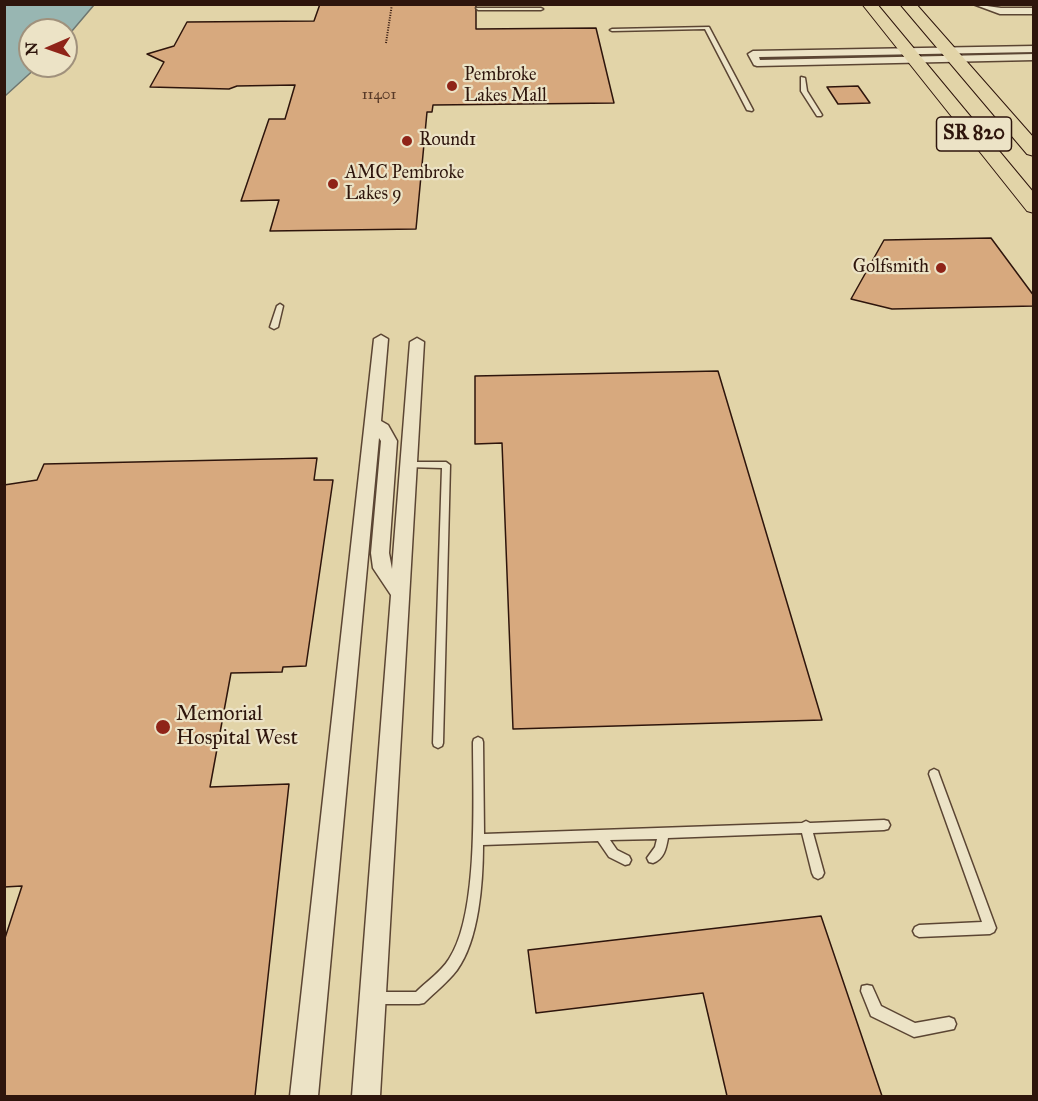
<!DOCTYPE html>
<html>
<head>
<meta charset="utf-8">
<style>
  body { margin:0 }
  #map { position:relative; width:1038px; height:1101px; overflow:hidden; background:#e2d4a8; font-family:"IM FELL Great Primer",serif }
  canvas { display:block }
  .frame { position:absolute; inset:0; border:6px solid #2e150c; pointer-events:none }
  .north { position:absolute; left:18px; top:18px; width:60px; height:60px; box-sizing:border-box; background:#ece3c6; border:2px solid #a0917c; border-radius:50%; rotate:268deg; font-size:16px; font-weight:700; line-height:24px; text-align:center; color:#2e150c }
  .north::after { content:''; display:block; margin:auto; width:21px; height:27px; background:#8f2418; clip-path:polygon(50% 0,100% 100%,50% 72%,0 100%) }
</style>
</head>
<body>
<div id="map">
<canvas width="1038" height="1101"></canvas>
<div class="frame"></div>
<div class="north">N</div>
</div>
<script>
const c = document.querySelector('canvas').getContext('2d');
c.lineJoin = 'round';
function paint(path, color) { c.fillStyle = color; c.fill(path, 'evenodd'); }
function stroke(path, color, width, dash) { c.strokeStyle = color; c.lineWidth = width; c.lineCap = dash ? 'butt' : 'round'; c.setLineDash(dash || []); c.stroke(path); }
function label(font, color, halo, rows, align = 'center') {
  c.font = font + ' "IM FELL Great Primer",serif'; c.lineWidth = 4.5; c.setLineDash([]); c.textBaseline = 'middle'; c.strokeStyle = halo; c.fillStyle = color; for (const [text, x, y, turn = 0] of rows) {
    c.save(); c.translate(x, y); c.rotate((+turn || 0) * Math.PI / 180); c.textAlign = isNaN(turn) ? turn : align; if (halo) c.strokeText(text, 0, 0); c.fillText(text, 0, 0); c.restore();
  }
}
const water = new Path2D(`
  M5 4 94 5 66 38V30H30V66H38L5 96Z`);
paint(water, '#98b6b2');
stroke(water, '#6e7670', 1.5);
const building = new Path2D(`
  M320 4H476V29L596 28 614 103 433 105 432 112H427L416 229 270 231 279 200 241 201 269 119H285L295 85 237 86 229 89 150 87 164 62 147 54 174 46 187 22 314 21Z
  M858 86 870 103 838 104 827 87Z
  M991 238 1034 296V306L892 309 851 299 884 240Z
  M718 371 822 720 513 729 502 443 475 444V376Z
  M317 458 314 480H333L306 666 283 667 282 672 231 673 210 787 289 784 255 1096H4V941L22 886 4 887V485L37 480 44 464Z
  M821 916 882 1096H727L703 993 536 1013 528 950Z`);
paint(building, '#d7a97e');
stroke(building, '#2e150c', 1.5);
const lane = new Path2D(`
  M476 8H541L543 9 541 10H478Z
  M709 27 753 110 752 111 747 110 705 29 612 31 610 30 612 29Z
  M801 77 805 78 807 91 822 115 821 116H817L801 91Z
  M280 304 283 306 278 327 274 329 270 327 277 306Z
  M409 462H446L450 465 443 743 442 746 438 748 434 746 433 743 442 468 406 467 405 465Z
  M478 737 482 739 483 742 484 834 802 823 806 821 810 823 884 820 888 821 890 825 888 829 884 830 813 833 824 873 822 877 818 879 814 877 812 873 802 833 668 838C666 849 664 859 653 863L649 862 647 858 655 847 657 839 610 840 617 850 629 856 631 860 629 864 625 865 609 857 598 841 483 845C483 882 479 940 457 970 447 983 435 992 424 1003L419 1004H375L370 1003 369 998 370 993 375 992H416C427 981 441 972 449 959 479 914 473 797 473 742L474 739Z
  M934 769 938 771 939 774 996 928 994 932 990 934 919 937 915 935 913 931 915 927 919 925 982 922 929 774 930 771Z
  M867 985 872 986 881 1006 915 1023 949 1017 954 1019 956 1024 954 1029 914 1037 871 1016 861 991 862 986Z`);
const street = new Path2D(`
  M973 4 1001 8H1034V14H1000Z
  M1034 46V52L759 57 760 60 1034 54V60L757 66 754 65 748 54 753 51Z
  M381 335 388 339 381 421 388 425 397 441 389 553 392 569 410 342 417 338 424 342 380 1096H352L391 595 373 568 371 553 381 441 379 438 318 1096H290L374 339Z`);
const highway = new Path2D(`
  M862 4H877L1034 193V213L1027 211Z
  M900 4H916L1034 138V156L1027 154Z`);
stroke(lane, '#5b4533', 3);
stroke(street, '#5b4533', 3);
stroke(highway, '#2e150c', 2);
stroke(new Path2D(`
  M386 43 392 4`), '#2e150c', 2, [1, 1.5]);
paint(lane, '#ece3c6');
paint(street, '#ece3c6');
paint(highway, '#e2d4a8');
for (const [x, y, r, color] of [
  [452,86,6,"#8f2418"],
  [407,141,6,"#8f2418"],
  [333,184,6,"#8f2418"],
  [941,268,6,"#8f2418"],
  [163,727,8,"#8f2418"]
]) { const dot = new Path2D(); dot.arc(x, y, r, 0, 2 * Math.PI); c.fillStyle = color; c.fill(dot); stroke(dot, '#ece3c6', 2); }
label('15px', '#583a28', null, [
  ["11401",379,95]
]);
label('18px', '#2e150c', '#ece3c6', [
  ["Pembroke",464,76],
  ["Lakes Mall",464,97],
  ["Round1",419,141],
  ["AMC Pembroke",345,174],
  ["Lakes 9",345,195],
  ["Golfsmith",929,268,"right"]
], 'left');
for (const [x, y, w] of [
  [974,134,75]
]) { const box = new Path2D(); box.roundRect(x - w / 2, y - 17, w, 34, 4.5); c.fillStyle = '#ece3c6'; c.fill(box); stroke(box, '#2e150c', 1.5); }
label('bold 20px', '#2e150c', null, [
  ["SR 820",974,134]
]);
label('21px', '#2e150c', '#ece3c6', [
  ["Memorial",176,715],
  ["Hospital West",176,739]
], 'left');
</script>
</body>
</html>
